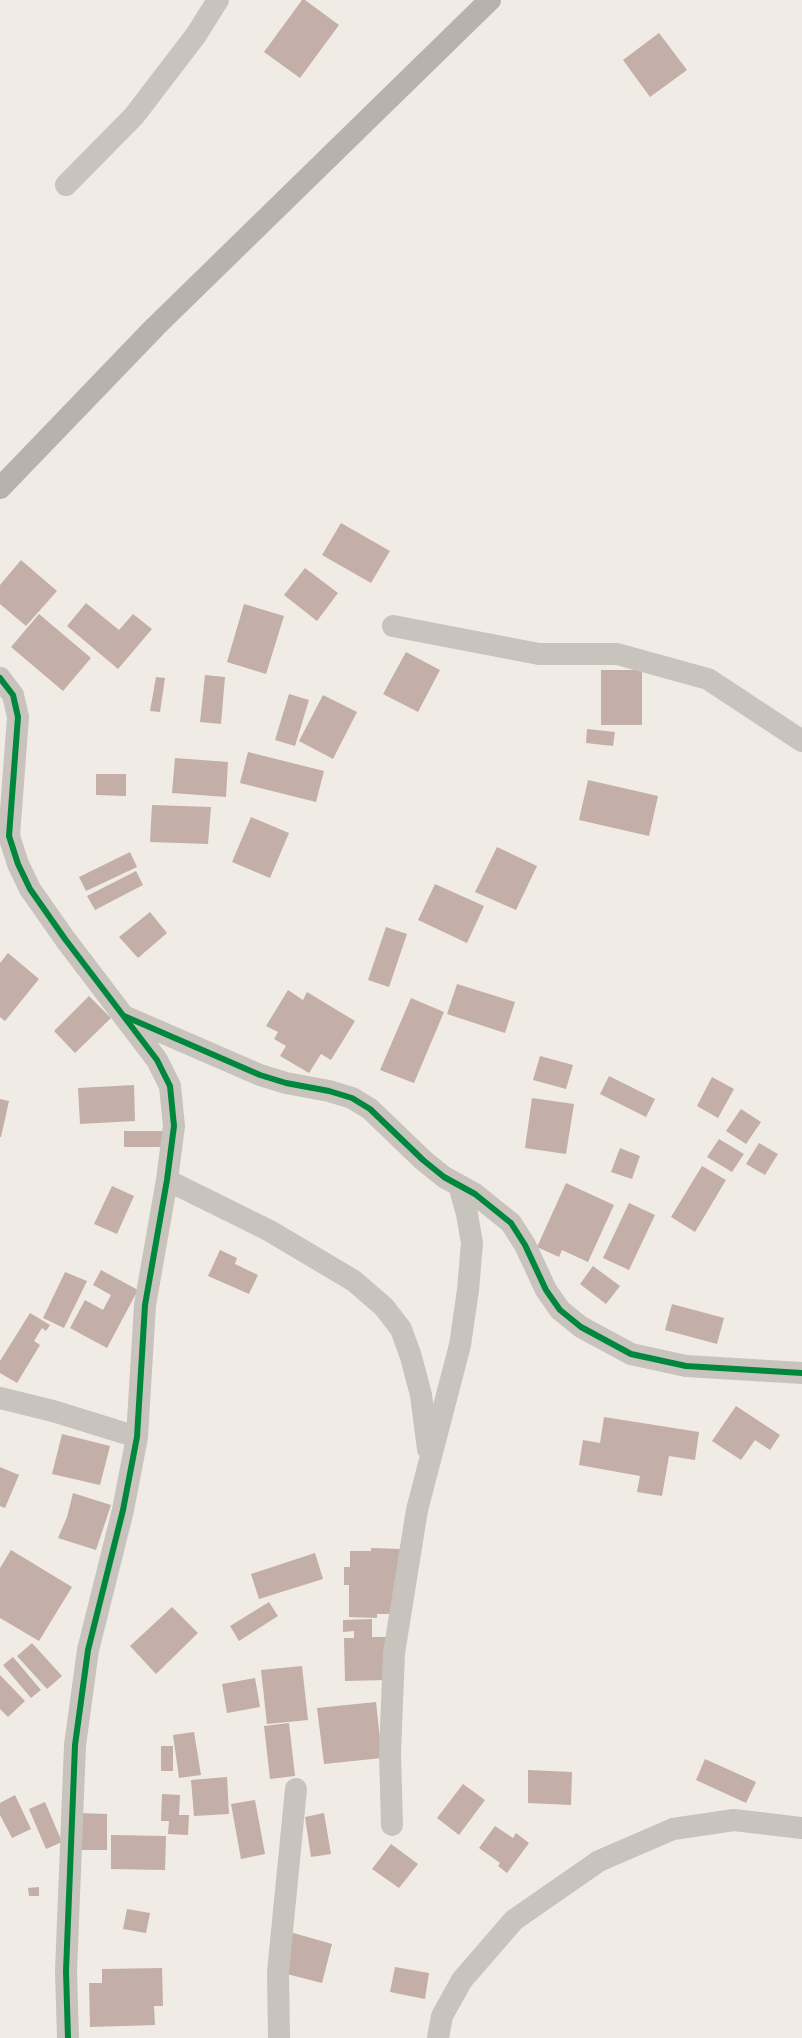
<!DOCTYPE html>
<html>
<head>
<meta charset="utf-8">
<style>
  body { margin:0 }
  canvas { display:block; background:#f0ebe5 }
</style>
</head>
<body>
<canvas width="802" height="2038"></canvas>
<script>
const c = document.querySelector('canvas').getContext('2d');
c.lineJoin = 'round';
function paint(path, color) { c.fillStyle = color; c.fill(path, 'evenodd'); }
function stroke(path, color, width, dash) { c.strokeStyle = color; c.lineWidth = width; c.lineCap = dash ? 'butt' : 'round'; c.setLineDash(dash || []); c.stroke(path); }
paint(new Path2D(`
  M302 0H305L339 25 300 78 264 52Z
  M659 33 687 70 650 97 623 60Z
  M341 523 390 551 371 583 322 555Z
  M21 560 57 591 26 626 0 604V585Z
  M305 568 338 593 317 621 284 595Z
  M86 603 119 630 133 614 152 629 118 669 67 626Z
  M244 604 284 616 266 674 227 662Z
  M39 614 91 658 63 691 11 647Z
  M406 652 440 670 418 712 383 694Z
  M601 670H642V725H601Z
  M205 675 225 677 221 724 200 722Z
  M156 677 165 678 160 712 150 711Z
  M289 694 309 700 295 746 275 740Z
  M323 695 357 712 333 759 299 741Z
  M587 729 615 732 613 746 586 743Z
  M248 752 324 771 316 802 240 783Z
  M175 758 228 762 226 797 172 793Z
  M96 774H126V796L96 795Z
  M588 780 658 796 649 836 579 820Z
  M152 805 211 807 208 844 150 842Z
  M251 817 289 833 270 878 232 862Z
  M497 847 537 866 516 910 475 892Z
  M130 852 137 867 86 891 79 877Z
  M136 871 143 885 95 910 87 896Z
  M435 884 484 906 467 943 418 920Z
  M150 912 167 933 138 958 119 937Z
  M386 927 407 934 389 987 368 980Z
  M8 953 39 979 5 1021 0 1017V963Z
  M457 984 515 1002 505 1033 447 1014Z
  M288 990 303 1000 307 992 355 1021 331 1060 321 1054 309 1073 280 1056 286 1046 274 1039 278 1032 266 1026Z
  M89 996 111 1018 75 1053 54 1031Z
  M411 998 444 1012 414 1083 380 1070Z
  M540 1056 573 1065 566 1089 533 1080Z
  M609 1076 655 1099 646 1117 600 1094Z
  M712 1077 734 1089 718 1118 697 1106Z
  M134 1085 135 1121 80 1124 78 1088Z
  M532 1098 574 1104 566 1154 525 1148Z
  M0 1099 9 1101 1 1137H0Z
  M741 1109 761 1122 746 1144 726 1131Z
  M124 1131H163V1147H124Z
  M719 1139 744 1154 732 1172 707 1157Z
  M759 1143 778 1154 765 1175 746 1164Z
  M620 1148 640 1156 632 1179 611 1172Z
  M702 1166 726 1180 695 1232 671 1217Z
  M566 1183 614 1205 588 1262 562 1250 559 1257 537 1247Z
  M112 1186 134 1196 117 1234 94 1224Z
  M629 1203 655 1215 629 1270 603 1258Z
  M220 1250 237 1258 235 1264 258 1275 249 1294 208 1276Z
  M593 1266 620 1286 606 1304 580 1284Z
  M101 1270 138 1290 107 1348 70 1328 85 1300 103 1310 111 1295 93 1285Z
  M65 1272 87 1281 64 1328 43 1318Z
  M672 1304 724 1318 717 1344 665 1330Z
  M30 1313 50 1325 46 1331 42 1328 34 1341 40 1345 17 1383 0 1373V1361Z
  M736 1406 780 1435 770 1450 755 1440 741 1460 712 1441Z
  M604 1417 699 1432 695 1460 669 1456 662 1496 637 1492 640 1476 579 1465 583 1440 600 1443Z
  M62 1434 110 1446 100 1485 52 1474Z
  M0 1467 19 1475 5 1508 0 1506Z
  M73 1493 111 1505 96 1550 58 1538 67 1517Z
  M371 1548 400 1549 398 1614H377V1618L349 1617V1585H344V1567H350V1551H371Z
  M11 1550 72 1587 39 1641 0 1618V1568Z
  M315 1553 323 1579 259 1599 251 1574Z
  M269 1602 278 1616 239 1641 230 1626Z
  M172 1607 198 1633 156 1674 130 1646Z
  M372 1619V1637H386L387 1680 345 1681 344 1638H354V1631L343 1632V1620Z
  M32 1643 62 1676 47 1689 17 1656Z
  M13 1657 41 1690 31 1698 3 1665Z
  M302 1666 308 1720 267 1724 261 1670Z
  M0 1675 25 1701 8 1717 0 1709Z
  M255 1678 260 1707 227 1713 222 1684Z
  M376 1702 382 1758 324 1764 317 1708Z
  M289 1723 295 1776 270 1779 264 1726Z
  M194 1732 201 1775 179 1778 173 1735Z
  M161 1746H173V1771H161Z
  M705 1759 756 1782 746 1803 696 1780Z
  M528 1770 572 1772 571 1805 528 1803Z
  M227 1777 229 1814 194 1816 191 1780Z
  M463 1784 485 1800 459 1835 437 1818Z
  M162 1794 180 1795 179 1815H189L188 1835 168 1834 169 1821H161Z
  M15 1795 31 1829 12 1838 0 1815V1803Z
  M255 1800 265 1854 241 1859 231 1804Z
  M45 1802 62 1842 46 1849 29 1809Z
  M79 1813 107 1814V1850H79Z
  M324 1813 331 1854 311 1857 305 1817Z
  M495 1826 513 1838 516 1833 529 1843 507 1873 498 1866 500 1863 479 1848Z
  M111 1835 166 1836 165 1870 111 1869Z
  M391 1844 418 1864 399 1888 372 1869Z
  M39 1887V1896H29L28 1888Z
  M127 1909 150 1913 146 1933 123 1929Z
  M290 1932 332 1944 322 1983 279 1972Z
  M395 1967 429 1973 425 1999 390 1992Z
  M162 1968 163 2006H154L155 2025 90 2027 89 1983H102V1969Z`), '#c3afa7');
stroke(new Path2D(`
  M66 185 134 116 196 35 218 0
  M393 626 539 654H617L708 679 802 741
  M0 678 13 695 18 717 9 836 18 864 30 889 65 939 157 1060 170 1086 174 1126 167 1180 145 1305 137 1437 123 1510 88 1650 75 1745 66 1971 68 2038
  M124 1016 260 1075 286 1083 329 1091 352 1098 370 1109 423 1160 444 1177 475 1194 511 1223 525 1245 546 1290 560 1310 581 1327 631 1354 686 1366 802 1373
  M167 1180 270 1231 354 1281 384 1307 401 1329 411 1357 421 1395 428 1449
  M0 1398 53 1411 137 1437
  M392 1825 390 1753 394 1653 417 1510 460 1345 468 1290 472 1243 467 1214 459 1185
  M279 2038 278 1972 296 1789
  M438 2038 442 2016 462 1980 514 1920 599 1861 673 1829 734 1820 802 1828`), '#c9c3be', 22);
stroke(new Path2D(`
  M0 488 155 327 490 0`), '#b8b1ad', 22);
stroke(new Path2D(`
  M0 678 13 695 18 717 9 836 18 864 30 889 65 939 157 1060 170 1086 174 1126 167 1180 145 1305 137 1437 123 1510 88 1650 75 1745 66 1971 68 2038
  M124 1016 260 1075 286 1083 329 1091 352 1098 370 1109 423 1160 444 1177 475 1194 511 1223 525 1245 546 1290 560 1310 581 1327 631 1354 686 1366 802 1373`), '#00873e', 6);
</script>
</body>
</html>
